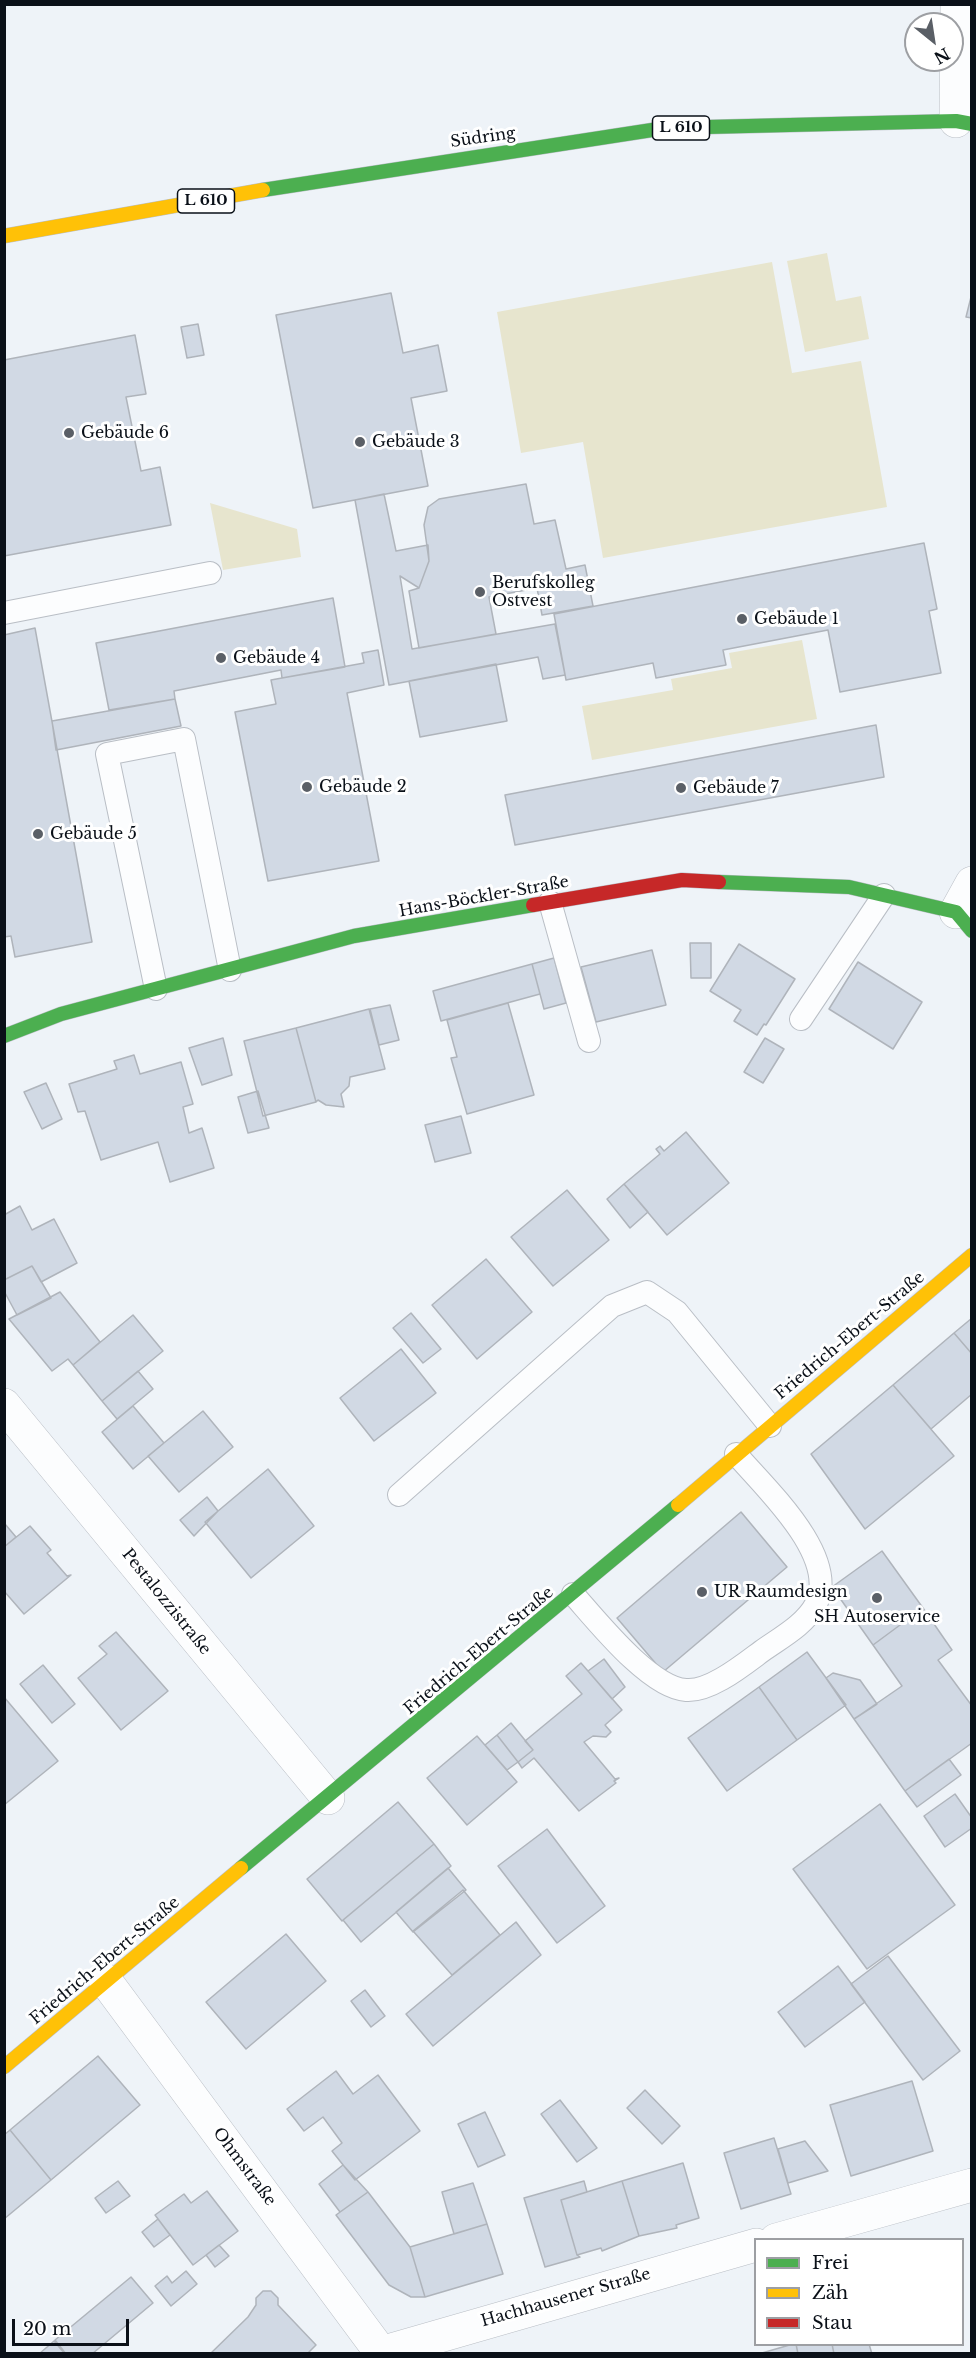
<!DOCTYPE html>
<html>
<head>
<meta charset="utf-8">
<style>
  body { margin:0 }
  #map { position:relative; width:976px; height:2358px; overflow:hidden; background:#eef3f8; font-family:"Libre Baskerville",serif }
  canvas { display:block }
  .frame { position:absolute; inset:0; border:6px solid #0a1018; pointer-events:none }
  .legend { position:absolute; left:754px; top:2238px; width:210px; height:108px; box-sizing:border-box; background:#fff; border:2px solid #9d9fa3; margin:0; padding:8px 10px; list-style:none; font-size:18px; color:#0a1018 }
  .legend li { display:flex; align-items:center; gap:12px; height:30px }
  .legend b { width:30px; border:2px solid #9d9fa3 }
  .north { position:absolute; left:904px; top:12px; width:60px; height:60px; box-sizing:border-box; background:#fff; border:2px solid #9d9fa3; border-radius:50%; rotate:150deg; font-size:16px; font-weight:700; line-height:24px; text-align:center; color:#0a1018 }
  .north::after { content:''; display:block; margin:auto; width:21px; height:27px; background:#5a5f66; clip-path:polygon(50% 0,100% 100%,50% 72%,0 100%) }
  .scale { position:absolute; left:12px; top:2319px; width:117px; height:27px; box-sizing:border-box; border:3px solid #0a1018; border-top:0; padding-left:8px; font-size:18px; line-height:21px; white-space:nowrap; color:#0a1018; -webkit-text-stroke:4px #fff; paint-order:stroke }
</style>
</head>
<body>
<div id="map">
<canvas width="976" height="2358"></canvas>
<div class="frame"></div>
<ul class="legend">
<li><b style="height:8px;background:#4caf50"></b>Frei</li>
<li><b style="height:8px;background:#ffc107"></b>Zäh</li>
<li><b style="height:8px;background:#c62828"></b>Stau</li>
</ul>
<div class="north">N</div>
<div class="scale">20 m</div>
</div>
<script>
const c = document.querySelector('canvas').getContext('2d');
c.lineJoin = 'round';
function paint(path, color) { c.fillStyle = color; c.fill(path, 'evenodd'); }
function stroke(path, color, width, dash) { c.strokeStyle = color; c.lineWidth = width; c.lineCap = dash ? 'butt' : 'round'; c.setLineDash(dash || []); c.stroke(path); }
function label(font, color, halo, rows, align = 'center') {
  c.font = font + ' "Libre Baskerville",serif'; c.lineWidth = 6; c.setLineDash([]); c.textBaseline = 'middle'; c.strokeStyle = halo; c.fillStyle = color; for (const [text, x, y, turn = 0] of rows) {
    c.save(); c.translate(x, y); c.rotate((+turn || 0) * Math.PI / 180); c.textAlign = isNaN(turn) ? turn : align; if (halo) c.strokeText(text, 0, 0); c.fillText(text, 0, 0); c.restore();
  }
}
paint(new Path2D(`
  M827 253 836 301 861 296 869 339 805 352 787 261Z
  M772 262 792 373 861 361 887 507 603 558 583 442 521 453 497 312Z
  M210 503 297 529 301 557 223 570Z
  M802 640 817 719 592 760 582 706 673 690 671 679 732 668 729 653Z`), '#e7e5ce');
const building = new Path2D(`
  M391 293 403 353 438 345 447 391 411 398 428 486 313 508 276 315Z
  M972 293V318L966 317Z
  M198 324 204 355 187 358 181 327Z
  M135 335 146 394 126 397 141 471 160 467 171 525 4 556V360Z
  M526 484 534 524 555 520 566 569 585 565 593 606 542 615 537 588 489 597 496 634 419 648 409 591 419 588 429 561 424 525 428 507 439 499Z
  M384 494 396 551 428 545 429 561 419 588 400 576 412 649 555 624 565 675 543 679 538 657 389 685 355 500Z
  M924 543 937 609 929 611 941 673 840 692 828 630 723 650 726 665 656 678 653 663 566 680 554 614Z
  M333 598 345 667 282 678 281 670 174 691 175 699 109 710 96 643Z
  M35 628 92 942 15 957 11 936 4 937V635Z
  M378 650 384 685 347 693 379 861 268 881 235 712 276 704 271 680 364 663 362 653Z
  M496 664 507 721 420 737 409 681Z
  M175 699 181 726 56 750 52 721Z
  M876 725 884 777 515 845 505 795Z
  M690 943H711V978H691Z
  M739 944 795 979 766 1025 764 1024 757 1035 734 1021 741 1010 710 991Z
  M652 950 666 1005 596 1022 581 967Z
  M554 958 566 1003 544 1009 532 964Z
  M858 962 922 1002 893 1049 829 1009Z
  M532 964 540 994 441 1021 433 991Z
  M508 1003 534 1095 467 1114 451 1058 457 1057 447 1020Z
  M390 1005 399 1040 379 1045 370 1009Z
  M369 1009 385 1069 350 1077 349 1086 341 1094 344 1107 326 1105 318 1100 316 1102 296 1028Z
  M296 1028 316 1102 263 1116 244 1041Z
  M223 1038 232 1075 202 1085 189 1048Z
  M765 1038 784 1049 763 1083 744 1072Z
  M134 1055 140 1074 181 1062 193 1104 183 1107 189 1133 202 1128 214 1168 170 1182 158 1142 101 1160 85 1111 78 1112 69 1084 117 1069 114 1061Z
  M46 1083 62 1119 42 1129 24 1092Z
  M258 1091 269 1128 248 1133 238 1097Z
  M461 1116 471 1153 435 1162 425 1125Z
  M686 1132 729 1183 667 1235 624 1184 660 1154 656 1149 660 1146 664 1151Z
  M624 1184 648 1212 630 1228 607 1199Z
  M567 1190 609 1240 553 1286 511 1237Z
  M20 1206 32 1230 54 1219 77 1263 41 1282 32 1266 4 1280V1215Z
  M486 1259 532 1312 477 1359 432 1305Z
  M32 1266 51 1298 17 1315 4 1291V1280Z
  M60 1292 100 1342 73 1365 68 1359 52 1371 9 1319Z
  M411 1313 441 1349 423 1363 393 1328Z
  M133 1315 163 1351 102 1401 73 1365Z
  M972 1318V1354L954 1333Z
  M954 1333 972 1354V1394L931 1429 893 1385Z
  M401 1349 436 1393 374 1441 340 1398Z
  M138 1371 153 1389 117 1419 102 1401Z
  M893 1385 954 1456 865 1529 811 1454Z
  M133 1406 164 1443 133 1469 102 1432Z
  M203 1411 233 1447 179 1492 148 1456Z
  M268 1469 314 1526 251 1578 205 1522Z
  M207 1497 218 1511 194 1536 180 1520Z
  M741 1512 787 1567 663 1672 617 1618Z
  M5 1524 16 1537 4 1547V1525Z
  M30 1526 51 1550 47 1553 67 1576 71 1575 24 1614 4 1591V1547Z
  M882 1551 923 1608 873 1645 832 1587Z
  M923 1608 952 1650 938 1660 972 1706V1743L905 1791 854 1719 902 1686 873 1645Z
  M116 1632 168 1691 121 1730 78 1678 107 1654 99 1646Z
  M807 1652 846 1705 797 1740 759 1687Z
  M604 1659 625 1687 612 1699 588 1671Z
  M581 1663 622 1710 605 1725 611 1732 606 1737 593 1736 584 1742 615 1779 619 1778 614 1781 616 1783 579 1811 534 1758 522 1768 518 1762 533 1750 525 1741 582 1694 566 1676Z
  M43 1665 75 1704 52 1723 20 1684Z
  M833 1673 860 1680 877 1704 854 1719 826 1678Z
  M759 1687 797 1740 727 1791 688 1738Z
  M4 1697 58 1761 4 1805Z
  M511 1723 533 1750 518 1762 497 1735Z
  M497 1735 518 1762 507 1770 485 1745Z
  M477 1736 517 1782 467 1825 427 1778Z
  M949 1759 961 1775 917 1807 905 1791Z
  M955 1794 972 1818V1828L945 1847 924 1816Z
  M398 1802 434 1844 342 1921 307 1879Z
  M880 1804 955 1905 867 1969 793 1869Z
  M547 1829 605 1906 557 1943 498 1866Z
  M434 1844 451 1866 361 1942 343 1920Z
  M448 1868 466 1890 413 1932 396 1912Z
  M463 1890 500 1935 452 1975 413 1931Z
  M516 1922 541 1955 433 2046 406 2014Z
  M286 1934 326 1981 246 2049 206 2002Z
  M888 1956 960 2051 923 2080 851 1984Z
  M838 1966 865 2002 805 2047 778 2012Z
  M365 1990 385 2016 371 2027 351 2001Z
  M98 2056 140 2105 51 2180 10 2130Z
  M336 2071 353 2094 378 2075 420 2131 355 2180 332 2151 342 2143 323 2117 304 2131 287 2109Z
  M912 2081 933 2151 851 2176 830 2105Z
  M645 2090 680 2126 662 2144 627 2108Z
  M560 2100 597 2148 577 2162 541 2114Z
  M485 2112 505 2155 478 2167 458 2124Z
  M10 2130 51 2180 4 2219V2135Z
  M774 2138 791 2194 741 2209 724 2153Z
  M805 2141 828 2171 788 2183 778 2149Z
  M683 2163 699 2218 676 2225 677 2228 639 2236 622 2181Z
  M343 2165 368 2192 340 2212 319 2184Z
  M118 2181 130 2196 106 2213 95 2198Z
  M584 2181 587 2192 561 2200 577 2255 580 2257 545 2267 524 2198Z
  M622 2181 639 2236 602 2251 601 2248 577 2255 561 2200Z
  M473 2183 487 2224 454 2234 442 2192Z
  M207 2191 238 2231 193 2265 155 2215 184 2194 191 2203Z
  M368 2192 410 2247 425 2297H411L389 2285 336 2215Z
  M158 2219 170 2235 154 2247 142 2232Z
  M487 2224 503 2274 425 2297 410 2247Z
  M219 2245 229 2256 215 2267 206 2255Z
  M186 2271 197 2284 171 2306 155 2286 167 2276 172 2283Z
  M131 2277 153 2303 92 2354H66L55 2340Z
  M263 2291H271L278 2298V2305L316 2345 307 2354H210L248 2317 256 2305V2298Z
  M54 2341 65 2354H39Z
  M796 2344 798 2354 762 2353 793 2344Z
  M796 2344H832L834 2354H798Z
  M832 2344H869L872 2354H834Z`);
paint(building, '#d1d9e4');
stroke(building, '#afb4bb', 1.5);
const lane = new Path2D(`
  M4 613 210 573
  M550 902 589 1041
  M156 989 107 754 184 739 230 970
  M801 1019 884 895
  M399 1495 612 1306 647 1292 677 1312 770 1426
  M573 1594C597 1621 650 1688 686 1690 710 1692 743 1665 762 1651 780 1638 805 1625 816 1604 840 1556 764 1487 736 1454`);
const street = new Path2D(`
  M956 121 957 4
  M956 912 972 883
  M4 1405 328 1798
  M105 1980 382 2354
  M776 2240 972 2185
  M377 2354 756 2245`);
const fast = new Path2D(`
  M263 190 665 128 956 121 972 124
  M719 882 849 887 956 912 972 931
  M4 1036 61 1014 354 936 533 905
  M241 1868 678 1505`);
const slow = new Path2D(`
  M4 236 263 190
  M678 1505 972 1255
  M4 2067 241 1868`);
const jam = new Path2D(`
  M533 905 682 880 719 882`);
stroke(lane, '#b9bec5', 24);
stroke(street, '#b9bec5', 34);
stroke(fast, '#b9bec5', 15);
stroke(slow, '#b9bec5', 15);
stroke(jam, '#b9bec5', 15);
stroke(lane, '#fcfdfe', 22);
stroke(street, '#fcfdfe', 33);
stroke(fast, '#4caf50', 14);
stroke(slow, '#ffc107', 14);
stroke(jam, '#c62828', 14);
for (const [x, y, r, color] of [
  [69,433,6,"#5a5f66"],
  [360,442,6,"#5a5f66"],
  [480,592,6,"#5a5f66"],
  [742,619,6,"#5a5f66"],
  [221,658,6,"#5a5f66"],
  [307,787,6,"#5a5f66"],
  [681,788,6,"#5a5f66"],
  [38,834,6,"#5a5f66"],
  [702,1592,6,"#5a5f66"],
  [877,1598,6,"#5a5f66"]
]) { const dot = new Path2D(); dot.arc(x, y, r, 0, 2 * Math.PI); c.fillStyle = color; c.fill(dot); stroke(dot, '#fff', 2); }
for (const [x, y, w] of [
  [681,128,57],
  [206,201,57]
]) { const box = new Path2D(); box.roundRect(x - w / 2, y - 12, w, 24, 4.5); c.fillStyle = '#fff'; c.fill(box); stroke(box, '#0a1018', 1.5); }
label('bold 15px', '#0a1018', null, [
  ["L 610",681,128],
  ["L 610",206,201]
]);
label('16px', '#0a1018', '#fff', [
  ["Südring",483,138,-8],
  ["Hans-Böckler-Straße",484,897,-10],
  ["Friedrich-Ebert-Straße",850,1336,-40],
  ["Pestalozzistraße",166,1602,51],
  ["Friedrich-Ebert-Straße",479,1651,-40],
  ["Friedrich-Ebert-Straße",105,1961,-40],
  ["Ohmstraße",244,2167,53],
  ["Hachhausener Straße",566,2298,-16]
]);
label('16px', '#0a1018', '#fff', [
  ["Gebäude 6",81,433],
  ["Gebäude 3",372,442],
  ["Berufskolleg",492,583],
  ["Ostvest",492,601],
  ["Gebäude 1",754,619],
  ["Gebäude 4",233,658],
  ["Gebäude 2",319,787],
  ["Gebäude 7",693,788],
  ["Gebäude 5",50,834],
  ["UR Raumdesign",714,1592],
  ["SH Autoservice",877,1617,"center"]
], 'left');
</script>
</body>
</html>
